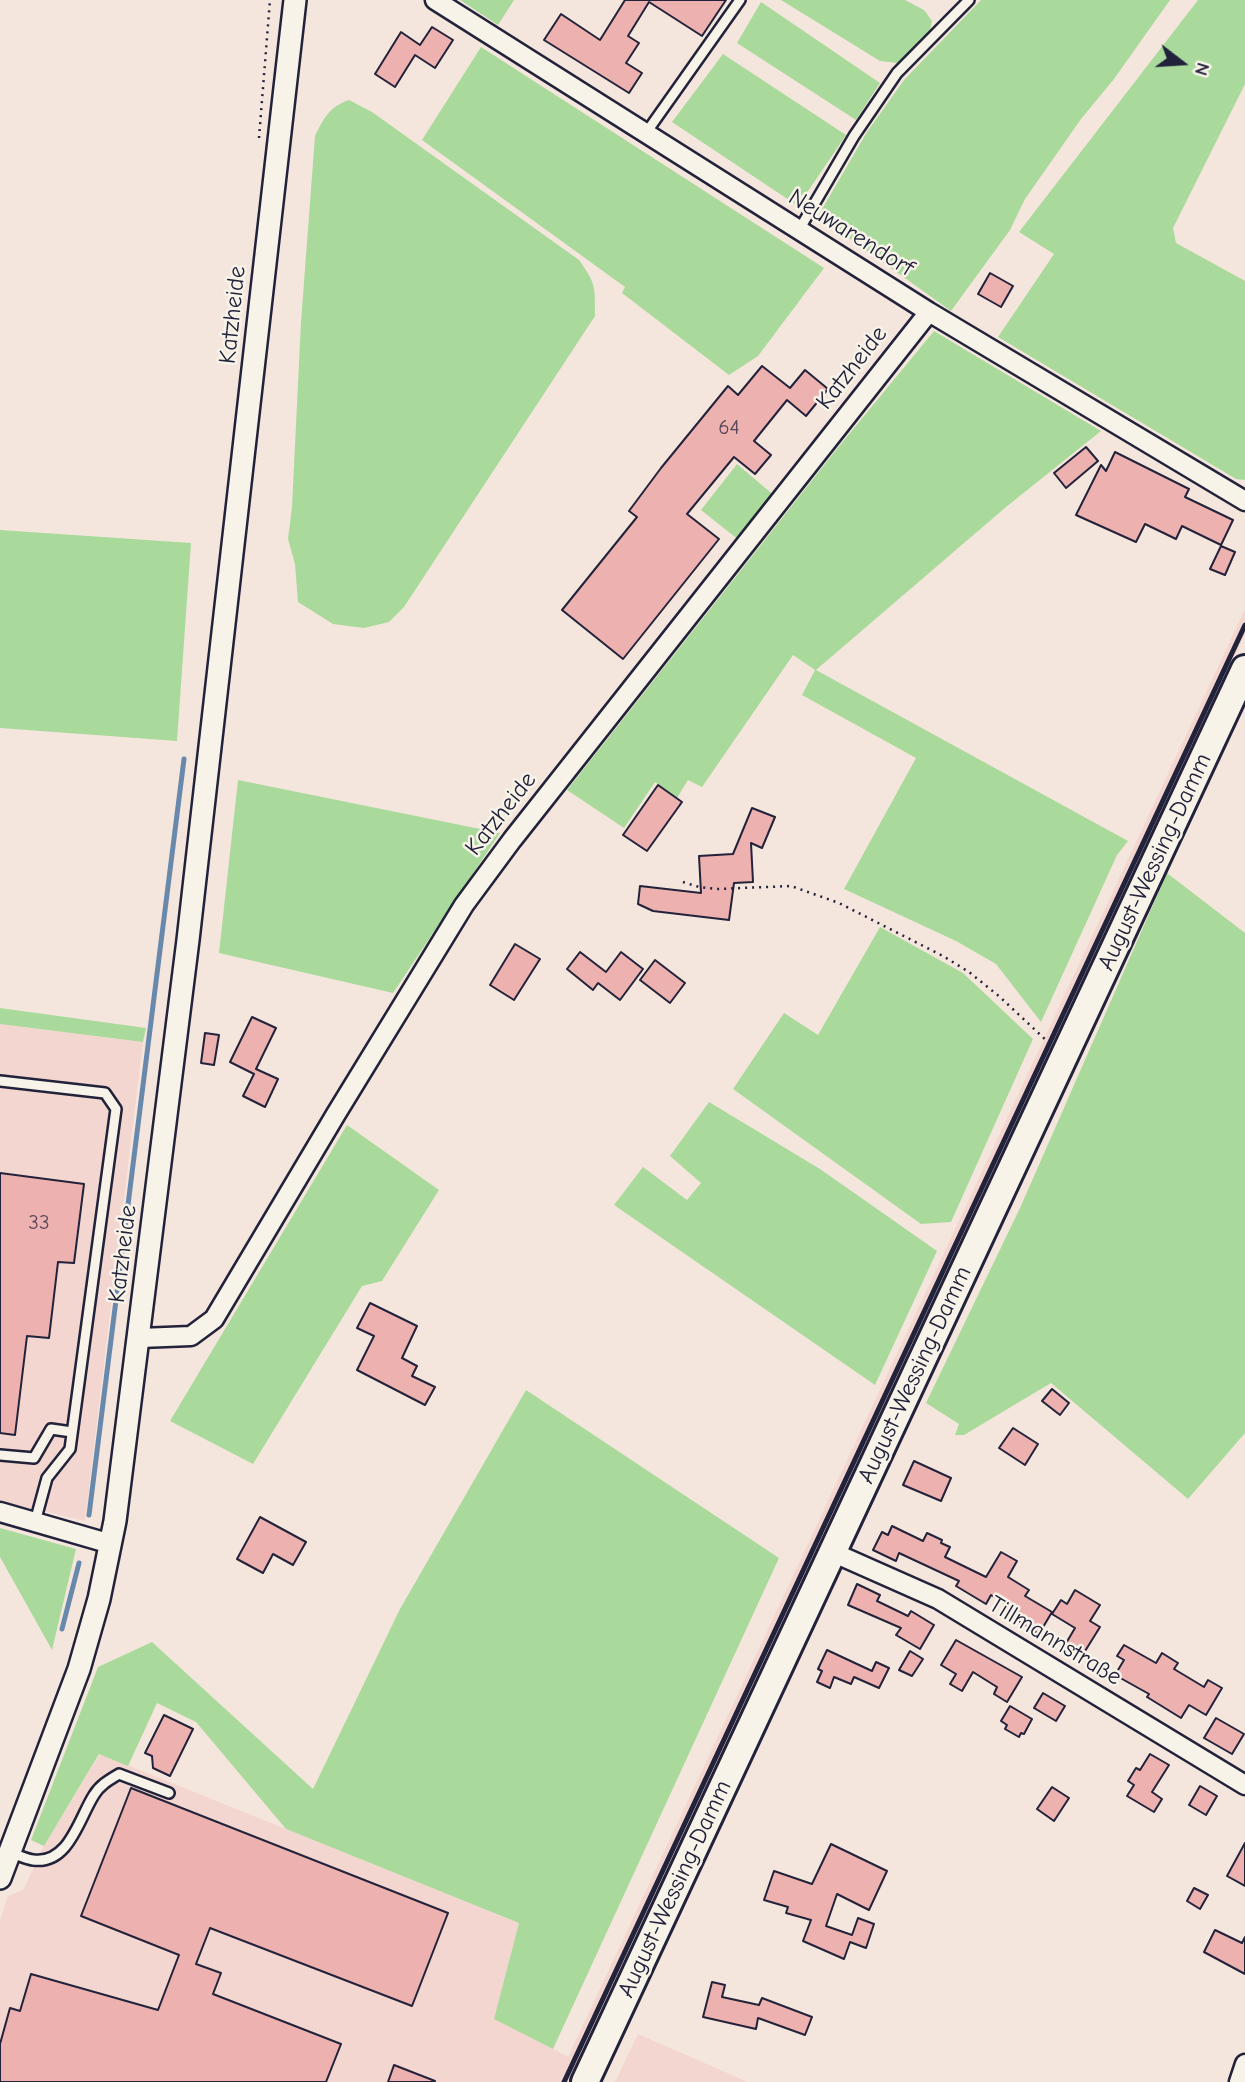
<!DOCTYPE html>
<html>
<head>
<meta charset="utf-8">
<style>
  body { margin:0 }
  #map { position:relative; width:1245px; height:2082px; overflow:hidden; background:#f5e6dd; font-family:"Comic Neue",sans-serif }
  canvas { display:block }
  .north { position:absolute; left:1147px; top:28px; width:70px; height:70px; -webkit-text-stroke:5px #f7f3e8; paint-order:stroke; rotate:107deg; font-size:19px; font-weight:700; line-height:28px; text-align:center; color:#22223b }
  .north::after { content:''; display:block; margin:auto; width:24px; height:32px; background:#22223b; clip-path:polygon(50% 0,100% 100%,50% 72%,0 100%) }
</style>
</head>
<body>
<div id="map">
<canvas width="1245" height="2082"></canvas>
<div class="north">N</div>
</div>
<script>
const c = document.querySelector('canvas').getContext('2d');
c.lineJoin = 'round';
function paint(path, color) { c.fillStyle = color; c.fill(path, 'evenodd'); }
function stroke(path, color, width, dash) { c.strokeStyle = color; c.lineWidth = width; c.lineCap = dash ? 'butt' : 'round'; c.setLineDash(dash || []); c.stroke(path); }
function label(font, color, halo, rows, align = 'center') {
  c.font = font + ' "Comic Neue",sans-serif'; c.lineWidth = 5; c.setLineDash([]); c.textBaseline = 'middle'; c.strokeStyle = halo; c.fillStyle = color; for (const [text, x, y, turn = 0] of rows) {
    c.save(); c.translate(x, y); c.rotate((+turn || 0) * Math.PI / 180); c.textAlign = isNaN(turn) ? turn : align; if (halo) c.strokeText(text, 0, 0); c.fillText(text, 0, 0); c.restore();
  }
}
paint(new Path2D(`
  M1245 609V634L571 2082H0V1920L8 1896 23 1890 44 1846 100 1754 519 1923 495 2018 568 2057Z
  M0 1024 143 1042 85 1521 0 1501Z
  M638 2034 748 2082H615Z`), '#f3d6cf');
paint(new Path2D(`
  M460 0H514L498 25Z
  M781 0H905L924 10 932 21 930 31 898 63 880 61Z
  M981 0H1170L1114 79 1081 119 1025 199 1010 230 951 311 818 216 867 132 904 80Z
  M1198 0H1245V84L1173 228 1176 243 1245 281V480L1236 479 998 337 1054 254 1019 232Z
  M761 2 880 83 856 120 737 43Z
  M481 47 824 268 758 356 729 375 622 293 625 287 422 140Z
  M723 54 846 135 798 206 672 122Z
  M349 100 372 112 579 260C596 284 595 286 595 316L404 607 389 622 364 628 333 624 298 602 295 564 288 539 292 507 301 322 315 136C324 118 329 107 349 100Z
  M934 331 1101 431 1006 507 816 670 1128 841 1117 855 1041 1022 996 964 956 941 844 889 916 758 802 695 815 670 793 655 702 787 688 780 677 798 655 782 624 828 567 790 836 450Z
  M737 464 776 497 744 537H735L701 510Z
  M0 530 191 543 177 741 0 728Z
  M238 780 500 833 393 993 219 953Z
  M1167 873 1245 933V1433L1188 1499 1051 1383 964 1435H955L959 1424 926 1403 1020 1208Z
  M880 927 963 973 1033 1039 951 1222 921 1224 733 1089 784 1013 818 1035Z
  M0 1008 146 1028 143 1042 0 1024Z
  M709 1102 820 1169 937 1251 875 1385 614 1205 643 1167 687 1200 701 1183 670 1156Z
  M347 1125 439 1190 382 1281 362 1286 253 1464 170 1421Z
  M526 1390 779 1558 553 2049 494 2019 519 1923 286 1829 196 1722 157 1703 128 1766 99 1754 44 1846 31 1840 98 1667 152 1642 313 1789 400 1609Z
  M0 1528 76 1549 52 1650 0 1557Z`), '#a9da9b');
stroke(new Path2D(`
  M89 1515 184 759
  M62 1629 79 1563`), '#6889ab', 5);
const building = new Path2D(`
  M625 0H726L702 36 649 2 628 36 639 43 626 63 642 73 629 93 544 40 561 14 600 40Z
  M432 27 453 40 435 68 415 55 395 87 375 74 401 32 420 45Z
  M990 273 1013 286 1001 307 978 294Z
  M762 366 790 388 805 370 828 389 806 416 787 400 754 441 771 455 755 474 734 457 687 514 719 539 623 659 562 610 637 517 629 511 661 468 728 386 738 395Z
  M1086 447 1098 461 1066 488 1054 473Z
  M1115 452 1189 489 1185 497 1233 520 1221 545 1182 526 1176 539 1145 524 1136 542 1076 515 1101 465 1106 471Z
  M1221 546 1235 552 1225 575 1210 569Z
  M658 785 682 802 647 851 623 835Z
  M752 808 775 817 762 848 751 843 753 882 734 883 729 920 653 911 638 904 640 886 701 893 699 856 733 854Z
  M515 944 540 959 514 1000 490 985Z
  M580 952 606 972 621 952 643 969 620 1000 598 983 593 990 567 969Z
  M655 960 685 983 670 1003 640 980Z
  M252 1017 276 1028 256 1069 278 1079 265 1107 243 1096 254 1074 230 1062Z
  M205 1033 219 1035 214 1065 201 1063Z
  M0 1173 84 1184 74 1263 58 1262 49 1338 27 1336 15 1435 0 1433Z
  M370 1303 417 1326 402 1358 417 1366 412 1376 435 1387 425 1405 357 1370 374 1336 357 1328Z
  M1052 1389 1069 1403 1060 1415 1042 1401Z
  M1013 1428 1038 1444 1025 1465 999 1448Z
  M914 1461 951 1478 941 1501 903 1485Z
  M260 1517 306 1542 293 1565 273 1554 263 1573 237 1559Z
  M892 1526 923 1541 927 1533 942 1540 941 1543 950 1547 945 1557 986 1577 1001 1552 1017 1561 1008 1577 1029 1590 1025 1596 1052 1612 1039 1634 1017 1620 1021 1613 991 1595 986 1604 956 1586 959 1581 899 1553 896 1561 873 1550 882 1532 888 1535Z
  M857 1584 880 1595 877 1601 908 1616 911 1611 934 1625 920 1649 896 1635 901 1628 848 1605Z
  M1075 1590 1100 1605 1090 1621 1100 1627 1082 1656 1065 1645 1075 1628 1052 1614 1061 1600 1067 1604Z
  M956 1640 1022 1677 1007 1702 994 1694 997 1687 973 1672 962 1691 950 1684 956 1674 941 1665Z
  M1124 1645 1156 1663 1162 1653 1178 1663 1174 1669 1204 1687 1208 1680 1222 1688 1206 1715 1189 1705 1181 1718 1147 1697 1149 1694 1115 1675 1124 1660 1117 1656Z
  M827 1650 872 1671 876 1662 889 1668 879 1688 854 1677 851 1684 834 1677 830 1688 817 1682 822 1671 818 1669Z
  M910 1651 923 1659 912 1676 899 1670Z
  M1043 1693 1065 1706 1056 1721 1034 1708Z
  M1010 1706 1032 1719 1024 1734 1021 1733 1019 1737 1005 1729 1007 1725 1001 1721Z
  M164 1715 193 1729 170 1776 153 1768 152 1756 145 1753Z
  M1216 1718 1244 1734 1232 1754 1204 1738Z
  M1150 1754 1169 1765 1152 1792 1162 1799 1154 1812 1127 1796 1134 1785 1128 1781 1136 1768 1140 1770Z
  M1200 1786 1217 1796 1206 1815 1189 1805Z
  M1052 1787 1069 1798 1054 1821 1037 1809Z
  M131 1788 448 1913 412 2006 210 1928 196 1964 221 1973 213 1994 341 2044 326 2082H0V2044L10 2008 20 2011 31 1974 158 2010 179 1955 81 1916Z
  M1245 1843V1886L1227 1876Z
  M831 1844 887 1871 869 1910 837 1894 826 1926 852 1935 858 1918 874 1924 866 1948 850 1942 844 1959 803 1941 811 1920 786 1913 788 1907 764 1900 774 1871 812 1884Z
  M1194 1888 1208 1895 1200 1909 1187 1901Z
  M1215 1930 1242 1943 1245 1937V1974L1204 1952Z
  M712 1982 725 1985 722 1997 759 2005 762 1998 812 2017 805 2035 758 2018 756 2029 703 2017Z
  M394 2065 435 2081 434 2082H388Z`);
paint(building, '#edb2af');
stroke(building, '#22223b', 2);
const service = new Path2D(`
  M646 133 740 0
  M799 230 854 136 897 73 969 0
  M0 1081 105 1093 116 1109 70 1449 47 1478 35 1522
  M0 1455 34 1458 51 1429 72 1432
  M11 1853C18 1855 26 1859 33 1860 69 1865 79 1818 94 1795 100 1785 109 1780 119 1774L169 1793`);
const minor = new Path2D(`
  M435 0 929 312 1245 501
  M140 1338 191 1336 214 1319 336 1114 464 905 512 840 929 312
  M0 1512 111 1544
  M832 1552 938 1599 1245 1785
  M1239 2082 1245 2064`);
const tertiary = new Path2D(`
  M0 1878 79 1669 99 1599 115 1521 188 940 295 0`);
const primary = new Path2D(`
  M585 2082 1245 669`);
stroke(service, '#22223b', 14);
stroke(minor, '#22223b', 23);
stroke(tertiary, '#22223b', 26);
stroke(primary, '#22223b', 32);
stroke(new Path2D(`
  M259 138 270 0
  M683 882 699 887 717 889 791 886 839 903 943 956 969 972 1000 997 1048 1042`), '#22223b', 2.5, [2, 5]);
stroke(service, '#f7f3e8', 9);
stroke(minor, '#f7f3e8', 18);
stroke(tertiary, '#f7f3e8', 21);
stroke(primary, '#f7f3e8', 26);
stroke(new Path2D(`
  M564 2082 1245 625`), '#22223b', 5);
label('21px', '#554658', null, [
  ["64",729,428],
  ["33",39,1223]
]);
label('24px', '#22223b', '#f7f3e8', [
  ["Neuwarendorf",851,233,32],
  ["Katzheide",233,315,-84],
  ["Katzheide",852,368,-52],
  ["Katzheide",501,814,-52],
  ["August-Wessing-Damm",1155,862,-65],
  ["Katzheide",123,1254,-83],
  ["August-Wessing-Damm",915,1375,-65],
  ["Tillmannstraße",1055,1641,31],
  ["August-Wessing-Damm",675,1889,-65]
]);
</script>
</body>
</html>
